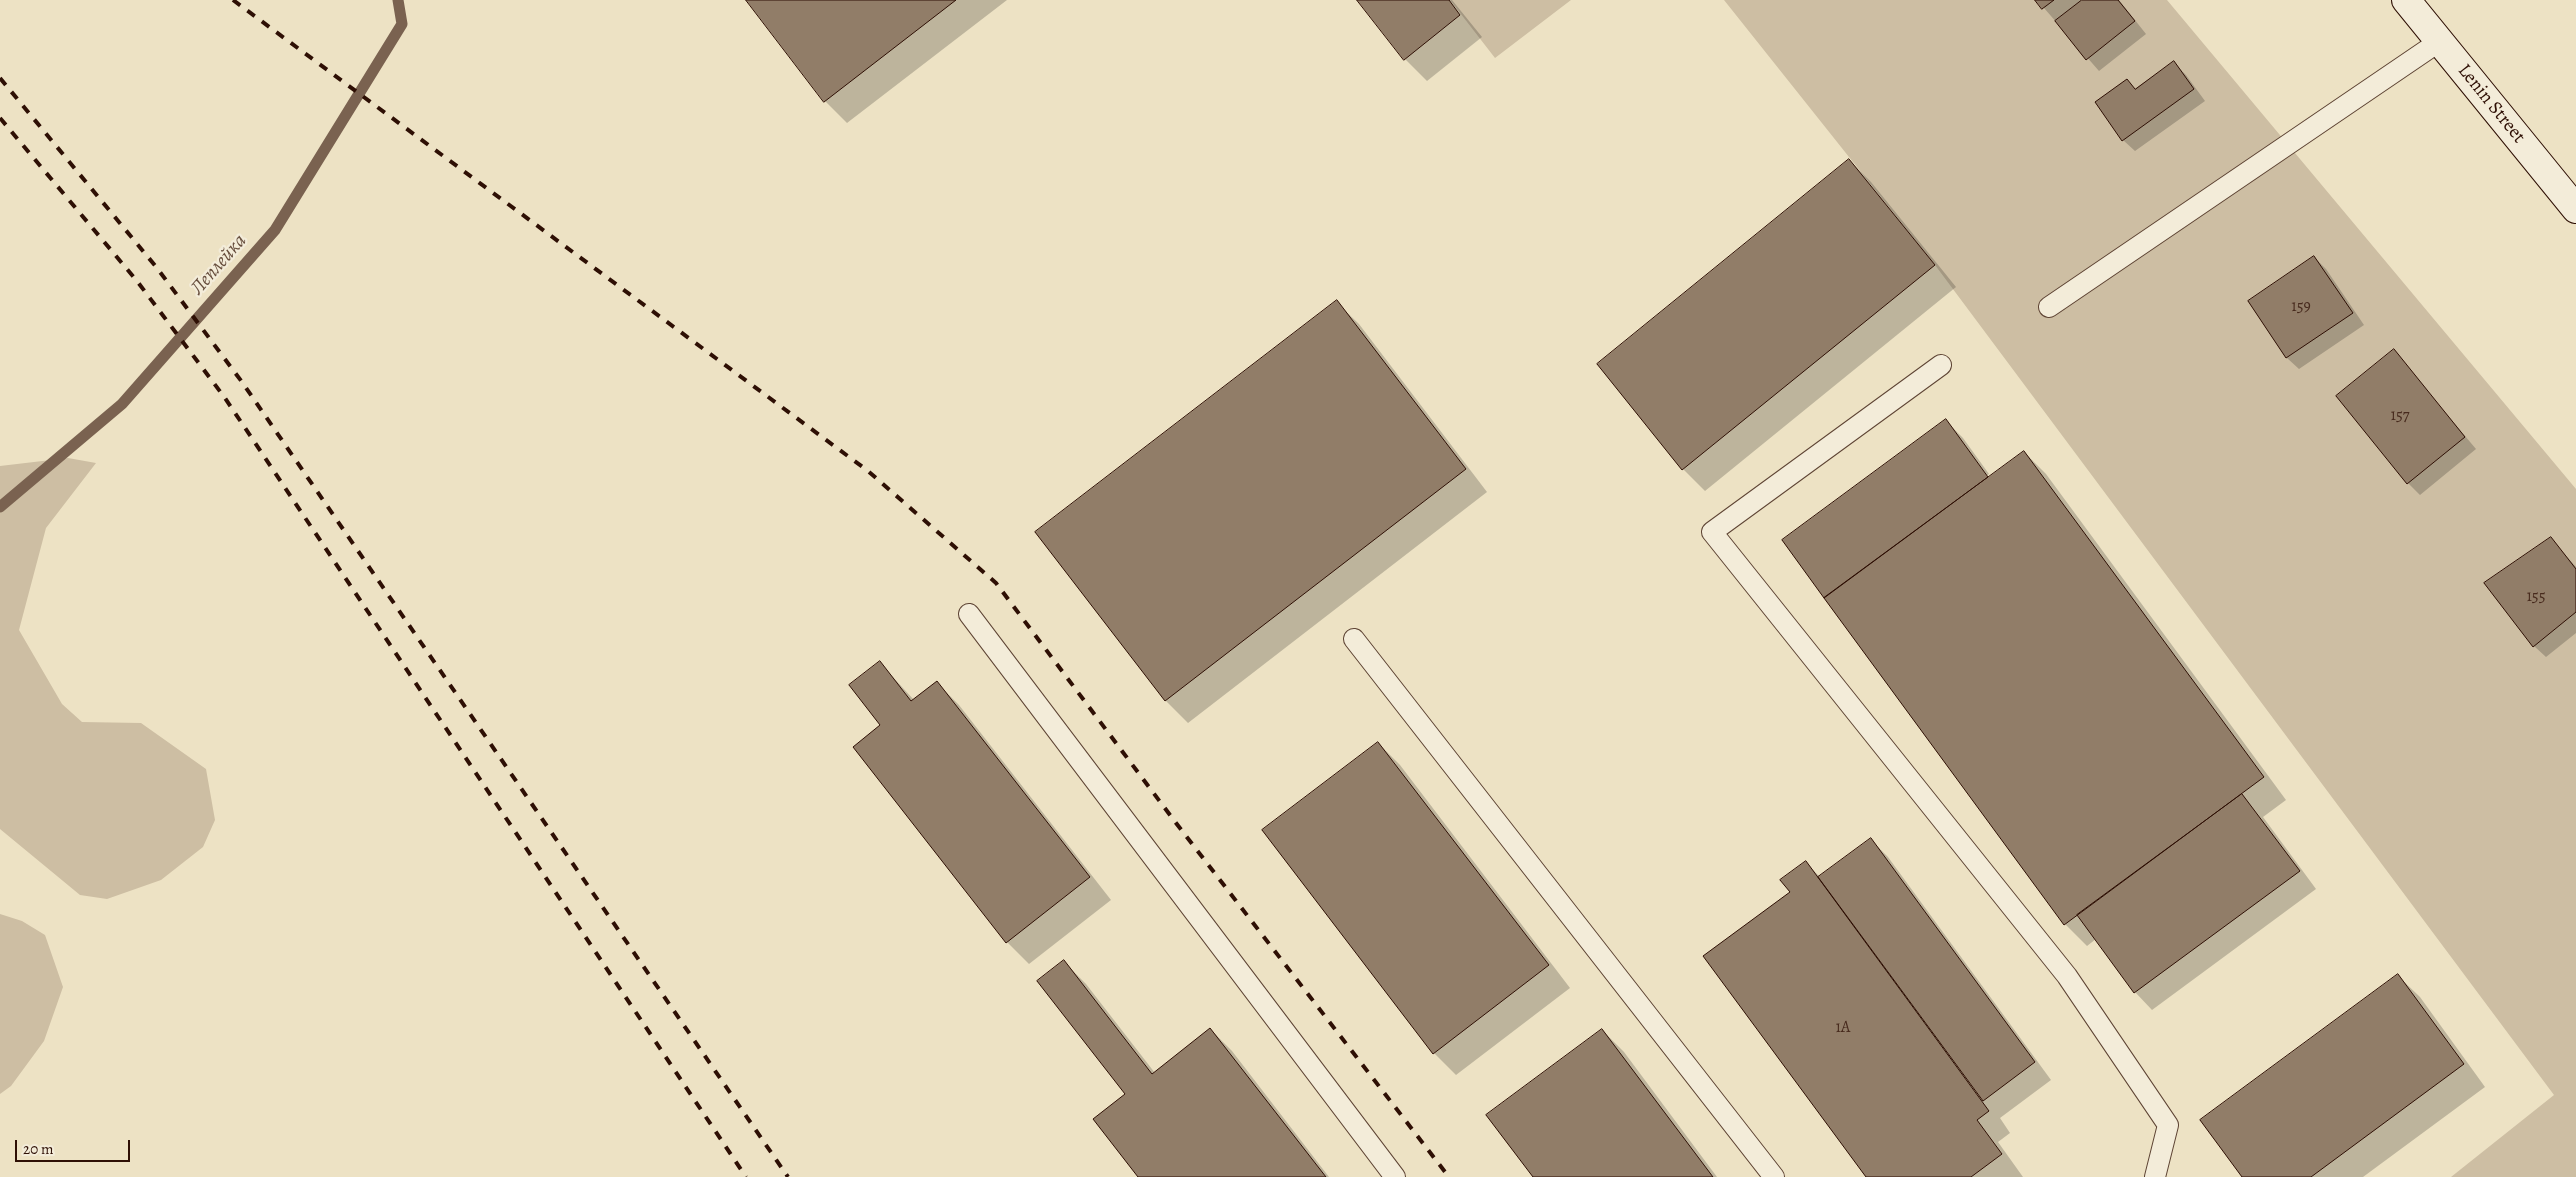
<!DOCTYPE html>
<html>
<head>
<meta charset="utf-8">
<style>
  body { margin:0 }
  #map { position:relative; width:2576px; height:1177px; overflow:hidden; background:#ede2c4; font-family:Alegreya,serif }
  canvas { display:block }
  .scale { position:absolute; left:15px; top:1140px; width:115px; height:22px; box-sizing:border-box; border:2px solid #2e0f04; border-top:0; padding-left:6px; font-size:15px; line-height:18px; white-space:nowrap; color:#2e0f04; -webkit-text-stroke:4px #f3ecd9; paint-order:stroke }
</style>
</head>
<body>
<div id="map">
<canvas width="2576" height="1177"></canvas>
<div class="scale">20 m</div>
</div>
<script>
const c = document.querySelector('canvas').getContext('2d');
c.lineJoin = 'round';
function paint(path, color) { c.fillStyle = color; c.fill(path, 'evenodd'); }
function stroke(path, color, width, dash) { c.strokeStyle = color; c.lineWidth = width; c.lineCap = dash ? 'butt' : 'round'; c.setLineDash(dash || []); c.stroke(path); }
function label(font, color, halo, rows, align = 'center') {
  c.font = font + ' Alegreya,serif'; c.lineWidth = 4.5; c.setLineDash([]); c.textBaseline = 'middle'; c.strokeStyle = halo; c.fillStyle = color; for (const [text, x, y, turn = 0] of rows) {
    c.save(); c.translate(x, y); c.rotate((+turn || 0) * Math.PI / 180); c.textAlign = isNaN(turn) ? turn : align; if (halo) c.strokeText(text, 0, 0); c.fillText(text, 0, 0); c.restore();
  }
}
paint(new Path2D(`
  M1450 0H1571L1495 58Z
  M1724 0H2167L2576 489V1177H2451L2554 1095 1935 265Z
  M68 458 96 463 46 528 19 630 62 704 82 722 141 723 206 769 215 820 203 847 161 880 107 899 80 895 0 829V466Z
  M0 914 22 921 45 935 63 987 44 1041 11 1086 0 1094Z`), '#cdbea3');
paint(new Path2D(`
  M748 0H1007L847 123 825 101Z
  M1358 0H1452L1482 37 1427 81 1405 59Z
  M2037 0H2119L2146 34 2099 71Z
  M2174 63 2186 75 2205 101 2135 151 2123 140 2127 81 2136 90Z
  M1849 160 1871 182 1956 287 1705 491 1683 469Z
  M2314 257 2326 269 2364 325 2299 369 2287 358 2250 301Z
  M1336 302 1359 324 1487 492 1188 723 1166 701 1037 532Z
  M2393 351 2476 449 2420 495 2408 483Z
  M1946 421 1963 438 1989 474 1825 595 1827 597 2024 452 2046 474 2286 800 2263 817 2316 889 2152 1010 2135 992 2096 939 2087 946 2065 924 1784 541Z
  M2551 539 2576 567V633L2546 657 2534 646Z
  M880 663 914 700 937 683 959 705 1111 900 1029 964 1007 942 855 747 882 726Z
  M1378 743 1400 765 1570 988 1456 1075 1434 1053Z
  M1871 840 1888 857 2051 1080 2000 1118 2010 1133 1998 1142 2023 1177H1867L1791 892 1806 863 1820 877Z
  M1064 962 1086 984 1155 1073 1210 1029 1232 1051 1329 1177H1139L1126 1094Z
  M2397 975 2420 997 2485 1087 2363 1177H2244Z
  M1602 1030 1624 1052 1717 1177H1534Z`), '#0003');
stroke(new Path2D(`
  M0 507 122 404 275 230 402 24 398 0`), '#7a6250', 11);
const building = new Path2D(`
  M746 0H956L824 102Z
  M1357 0H1449L1460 15 1404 60Z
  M2035 0H2054L2042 9Z
  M2082 0H2118L2135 21 2086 60 2055 21Z
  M2174 61 2194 89 2122 141 2095 102 2127 79 2135 89Z
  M1849 159 1935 265 1682 470 1597 364Z
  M2314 256 2353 313 2286 358 2248 301Z
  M1337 300 1466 469 1165 701 1035 532Z
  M2394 349 2465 437 2407 484 2336 396Z
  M1946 419 1988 477 1824 598 1782 540Z
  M2024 451 2264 777 2064 925 1824 598Z
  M2551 537 2576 569V612L2533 647 2484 583Z
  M880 661 911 701 937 681 1090 877 1006 943 853 747 880 725 849 685Z
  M1378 742 1549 965 1433 1054 1262 830Z
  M2242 794 2300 871 2134 993 2077 915Z
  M1871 838 2035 1062 1983 1101 1818 877Z
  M1806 861 1989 1111 1977 1120 2002 1154 1971 1177H1866L1703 956 1790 892 1780 880Z
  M1064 960 1152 1074 1210 1028 1326 1177H1138L1093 1119 1125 1094 1037 981Z
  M2398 974 2464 1064 2311 1177H2242L2200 1120Z
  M1602 1029 1713 1177H1533L1486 1115Z`);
paint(building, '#917d68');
stroke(building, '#2e0f04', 1);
const service = new Path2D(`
  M2049 307 2440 41
  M1941 365 1712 532 2067 976 2168 1125 2155 1177
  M969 614 1395 1177
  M1354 639 1774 1177`);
const secondary = new Path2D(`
  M2406 0 2576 209`);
stroke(service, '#5e4434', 22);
stroke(secondary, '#2e0f04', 30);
stroke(service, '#f3ecd9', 20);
stroke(secondary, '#f3ecd9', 28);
stroke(new Path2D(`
  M233 0 868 471 996 583 1176 823 1449 1177
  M0 78 157 268 242 382 788 1177
  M0 118 137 281 225 398 746 1177`), '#2e0f04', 4, [9, 9]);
label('16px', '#472a1d', null, [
  ["159",2301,307],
  ["157",2400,416],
  ["155",2536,597],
  ["1А",1843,1028]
]);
label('19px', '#2e0f04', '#f3ecd9', [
  ["Lenin Street",2491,104,51]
]);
label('italic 20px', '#674e3d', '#f3ecd9', [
  ["Леплейка",219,265,-49]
]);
</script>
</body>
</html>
